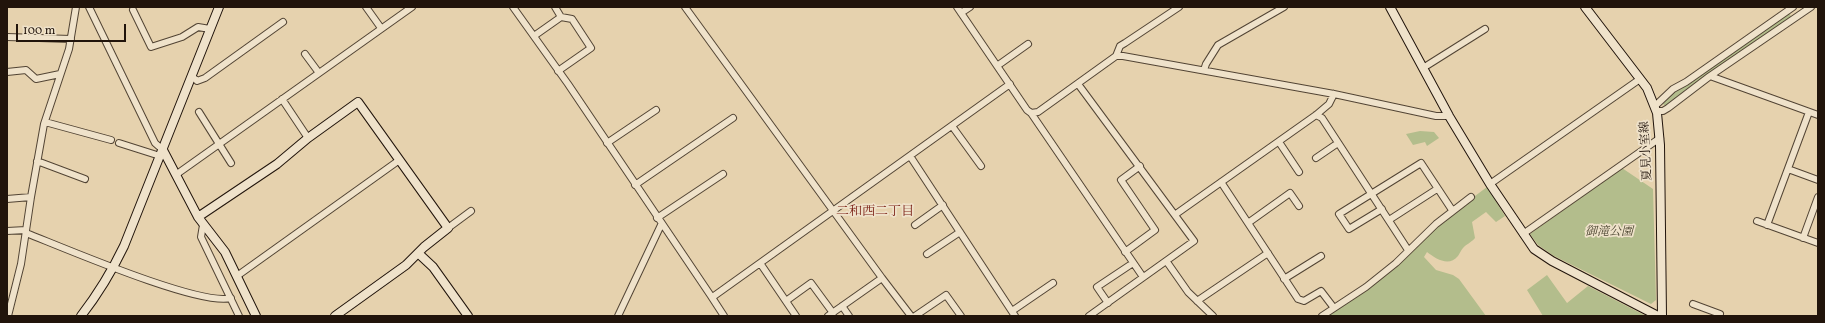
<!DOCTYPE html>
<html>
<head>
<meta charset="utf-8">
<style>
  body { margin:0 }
  #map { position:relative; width:1825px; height:323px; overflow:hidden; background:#e6d2ae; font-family:Vollkorn,serif }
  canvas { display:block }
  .frame { position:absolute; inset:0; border:8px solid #21140b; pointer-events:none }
  .scale { position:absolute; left:16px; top:24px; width:110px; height:18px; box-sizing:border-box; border:2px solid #21140b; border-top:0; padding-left:5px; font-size:12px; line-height:14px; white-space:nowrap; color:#21140b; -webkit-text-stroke:3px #efe2ca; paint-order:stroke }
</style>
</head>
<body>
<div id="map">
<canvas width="1825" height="323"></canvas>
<div class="frame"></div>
<div class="scale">100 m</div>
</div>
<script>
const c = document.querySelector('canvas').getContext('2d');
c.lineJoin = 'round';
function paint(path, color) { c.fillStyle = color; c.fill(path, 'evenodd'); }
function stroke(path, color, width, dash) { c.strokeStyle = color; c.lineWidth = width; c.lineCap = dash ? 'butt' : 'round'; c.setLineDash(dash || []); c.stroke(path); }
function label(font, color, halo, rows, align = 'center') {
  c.font = font + ' Vollkorn,"Noto Serif JP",serif'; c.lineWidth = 3.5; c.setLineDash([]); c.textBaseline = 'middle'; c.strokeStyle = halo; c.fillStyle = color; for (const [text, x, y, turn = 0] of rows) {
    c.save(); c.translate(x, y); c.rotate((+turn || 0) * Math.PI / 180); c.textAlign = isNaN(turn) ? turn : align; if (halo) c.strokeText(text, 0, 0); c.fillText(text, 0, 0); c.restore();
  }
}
paint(new Path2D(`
  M1788 13 1790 14 1791 17 1667 105H1664L1662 102 1675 90Z
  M1420 131 1434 132 1439 138 1427 146 1425 142 1413 145 1406 134Z
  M1622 168 1653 189 1656 300 1651 304 1554 256 1538 245 1530 234Z
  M1487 187 1505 216 1496 222 1486 212 1472 222 1475 238C1471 243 1466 244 1463 248 1461 250 1460 253 1458 256 1449 267 1436 259 1427 252L1424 257 1436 270 1453 275 1459 279 1486 316H1325L1366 289 1451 214Z
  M1547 275 1567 303 1588 286 1646 316H1543L1527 290Z`), '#b3bd8c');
const street = new Path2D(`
  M89 7 155 143 163 150
  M366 7 381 28
  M513 7 568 84 711 296H714L1010 84
  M555 7 561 17 572 19 591 48 558 71
  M685 7 882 278 911 316
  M957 7 1027 110 1031 113 1038 112 1116 56H1123L1334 94 1436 116H1449
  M133 10 151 47 182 37 198 27 210 29
  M961 13 970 7
  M534 36 561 17
  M7 37 71 39
  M305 54 319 73
  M1116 56 1120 46 1125 43 1179 7
  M997 66 1028 44
  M1423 68 1485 29
  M1204 70 1206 64 1218 45 1284 7
  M7 72 26 70 36 79 60 74
  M192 76 197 81 205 78 283 22
  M1710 76 1818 115
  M1078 84 1194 241 1089 316
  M282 99 308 138
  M1655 106 1673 89 1686 82 1793 7
  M1656 111H1663L1668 108 1710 76 1811 7
  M199 112 231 163
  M1031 113 1143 277
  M1316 115 1322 118 1408 250
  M45 122 111 140
  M952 126 981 166
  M1279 142 1299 172
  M119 143 160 156
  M607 143 656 110
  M910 156 1015 316
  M1316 158 1338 143
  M37 161 85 179
  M1788 169 1818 180
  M177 174 412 7
  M1221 182 1298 299 1304 301 1321 291 1334 308
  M1490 184 1640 79
  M635 185 733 118
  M7 199 31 197
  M1382 209 1349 229 1339 214 1421 163 1452 210
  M1176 214 1316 115 1329 104 1334 94
  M657 218 723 174
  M1389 220 1437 189
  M1757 221 1818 243
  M1248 223 1290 193 1299 206
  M203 225 201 237 239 316
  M915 225 943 205
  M1767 225 1809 112
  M448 228 471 211
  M7 231 26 230
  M26 233C62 247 201 307 231 298
  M1523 234 1660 138
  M1803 238 1818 197
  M1125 252 1155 230 1121 180 1140 166
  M927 254 960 232
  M1167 262 1188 292 1213 316
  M760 263 796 316
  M237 276 398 161
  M1284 279 1321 256
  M711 296 724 316
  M786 301 811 283 833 313
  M1197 301 1268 253
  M1108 303 1097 287 1133 263
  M1693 304 1720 314 1719 316
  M842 306 849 316
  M1012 311 1053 283
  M8 316 21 264 31 197 44 124 69 49 76 7
  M618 316 661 225
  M828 316 882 278
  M915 316 946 295 961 316
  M1322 316 1366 287 1396 263 1436 224 1471 197`);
const secondary = new Path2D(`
  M1390 7 1449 116 1490 184 1534 249 1552 261 1658 316
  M1585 7 1647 88 1657 113 1660 145 1662 316
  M163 150 198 217 225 252 256 316
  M198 217 277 164 308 138 358 102 448 228 424 247 406 265 335 316
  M418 253 433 267 468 316
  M81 316C98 294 112 271 124 246L219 7`);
stroke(street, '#524434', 8);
stroke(secondary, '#21140b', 10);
stroke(street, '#efe2ca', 6);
stroke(secondary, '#efe2ca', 8);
label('12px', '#21140b', '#efe2ca', [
  ["夏見小室線",1647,151,-93]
]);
label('italic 12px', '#4d4732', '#efe2ca', [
  ["御滝公園",1609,233]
]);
label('13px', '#7a1f14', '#efe2ca', [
  ["二和西二丁目",875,213]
]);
</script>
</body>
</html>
